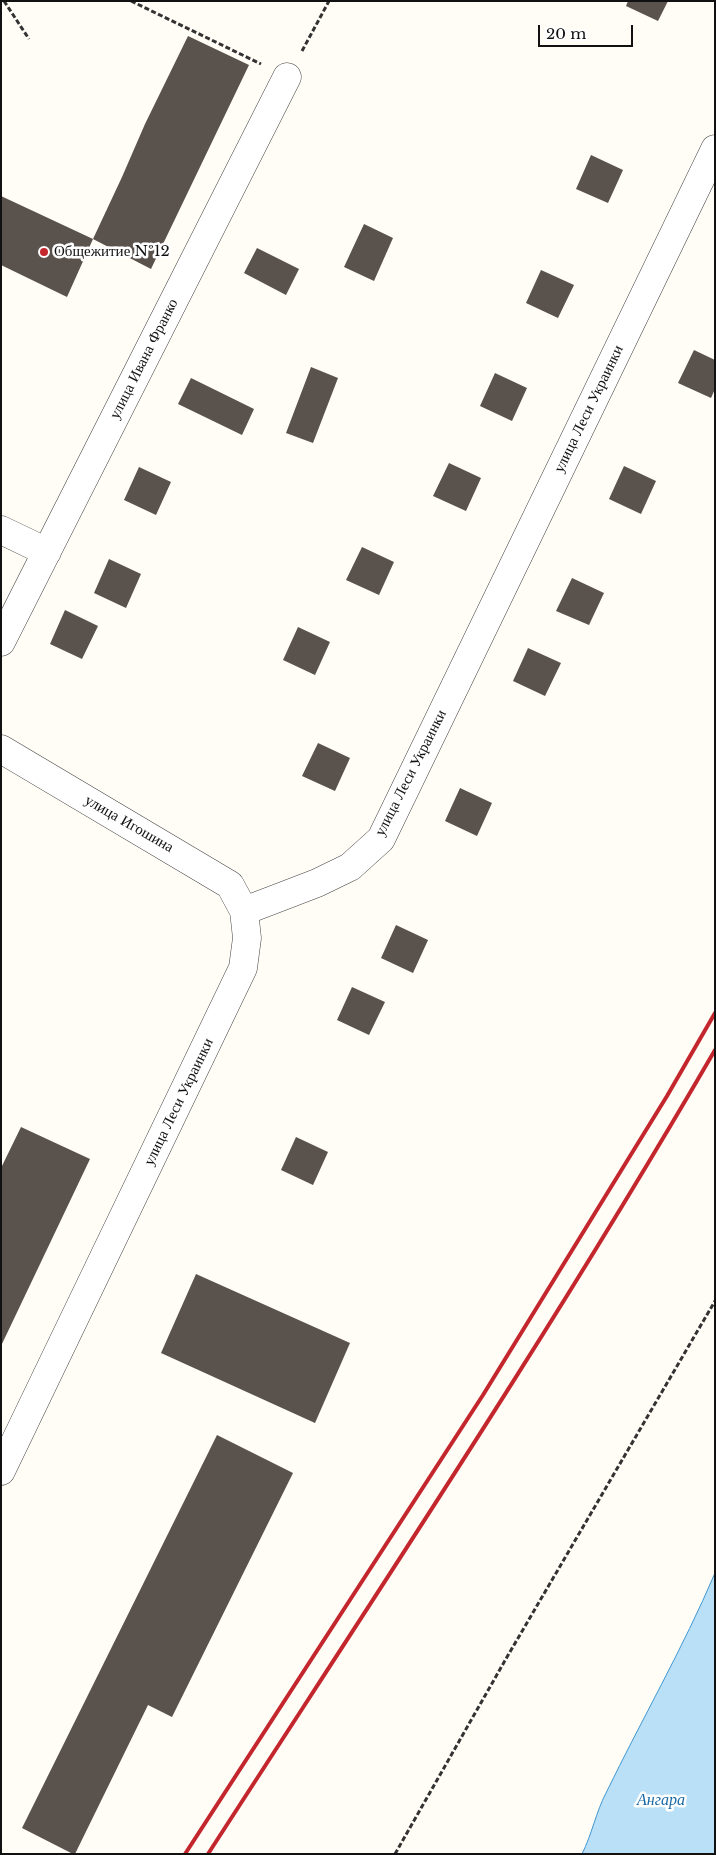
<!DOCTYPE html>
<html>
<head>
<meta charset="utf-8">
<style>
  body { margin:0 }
  #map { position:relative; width:716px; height:1855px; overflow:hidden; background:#fffdf5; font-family:"Libre Baskerville",serif }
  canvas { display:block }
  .frame { position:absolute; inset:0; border:2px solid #111; pointer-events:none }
  .scale { position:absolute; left:538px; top:25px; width:95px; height:22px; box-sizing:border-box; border:2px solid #111; border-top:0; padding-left:6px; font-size:15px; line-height:18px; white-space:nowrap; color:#111; -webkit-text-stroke:4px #fff; paint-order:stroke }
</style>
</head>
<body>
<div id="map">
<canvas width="716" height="1855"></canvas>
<div class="frame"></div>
<div class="scale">20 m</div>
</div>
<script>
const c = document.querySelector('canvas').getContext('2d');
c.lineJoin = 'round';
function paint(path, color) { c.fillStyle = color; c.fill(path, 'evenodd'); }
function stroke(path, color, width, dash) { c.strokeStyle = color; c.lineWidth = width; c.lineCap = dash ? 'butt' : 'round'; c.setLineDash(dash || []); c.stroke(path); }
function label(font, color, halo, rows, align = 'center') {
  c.font = font + ' "Libre Baskerville",serif'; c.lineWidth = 5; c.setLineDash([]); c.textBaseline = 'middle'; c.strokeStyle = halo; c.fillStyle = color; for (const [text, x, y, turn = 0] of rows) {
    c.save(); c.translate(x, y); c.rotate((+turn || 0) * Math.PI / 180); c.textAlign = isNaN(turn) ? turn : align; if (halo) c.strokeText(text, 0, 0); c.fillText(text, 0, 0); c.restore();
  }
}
const water = new Path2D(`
  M715 1573V1854H582C592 1834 596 1812 606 1793 642 1719 683 1648 715 1573Z`);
paint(water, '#b9e0f7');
stroke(water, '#3f96cf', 1);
paint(new Path2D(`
  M628 1H668L658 21 626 6Z
  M188 36 249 65 151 269 93 239 67 297 1 265V196L93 239 122 177 145 124Z
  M591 155 623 170 608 203 576 189Z
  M364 224 393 238 374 281 344 267Z
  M257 248 299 269 286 295 244 273Z
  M541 270 574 285 558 318 526 303Z
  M694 350 715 360V389L711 398 678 383Z
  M311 367 338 378 313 443 286 433Z
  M495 373 527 388 512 421 480 406Z
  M191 378 254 409 242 435 178 404Z
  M449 463 481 478 466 511 433 496Z
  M624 466 656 481 641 514 609 499Z
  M139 467 171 482 156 515 124 500Z
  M362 547 394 562 379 595 346 580Z
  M109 559 141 574 126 608 94 593Z
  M572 578 604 593 589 625 556 611Z
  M65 610 98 626 82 659 50 644Z
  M298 627 330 642 315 675 283 660Z
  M528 648 561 663 545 696 513 681Z
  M318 743 350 758 335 791 302 776Z
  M460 788 492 803 477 836 445 821Z
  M396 925 428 940 413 973 381 958Z
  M352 987 385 1002 369 1035 337 1020Z
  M21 1127 90 1159 1 1346V1168Z
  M296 1137 328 1152 313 1185 281 1170Z
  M196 1274 350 1343 315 1423 161 1353Z
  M217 1435 293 1473 172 1717 148 1705 75 1854H73L22 1828Z`), '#5a524d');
const minor = new Path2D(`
  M1 530 47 552
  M1 642 287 77
  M1 749 230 885 244 911 247 938 243 968 1 1471
  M244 911 317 883 350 867 381 839 715 149`);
stroke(minor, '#444', 29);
stroke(new Path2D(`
  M4 1 29 39
  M131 1 261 64
  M302 51 329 1
  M395 1854 507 1657 715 1301`), '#333', 3, [5, 2.5]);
stroke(minor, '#fff', 28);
stroke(new Path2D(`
  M185 1854 483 1395 667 1096 715 1013
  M208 1854C380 1588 556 1324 715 1050`), '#c4262e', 4);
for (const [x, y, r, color] of [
  [44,252,5,"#c4262e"]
]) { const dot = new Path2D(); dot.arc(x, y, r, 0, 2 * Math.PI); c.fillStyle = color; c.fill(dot); stroke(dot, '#fff', 2); }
label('15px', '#111', '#fff', [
  ["Общежитие №12",54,252]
], 'left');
label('15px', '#111', '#fff', [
  ["улица Ивана Франко",144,359,-63],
  ["улица Леси Украинки",589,409,-64],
  ["улица Леси Украинки",411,773,-63],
  ["улица Игошина",129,824,30],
  ["улица Леси Украинки",179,1102,-64]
]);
label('italic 16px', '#1768a6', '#fff', [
  ["Ангара",661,1800]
]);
</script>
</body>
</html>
